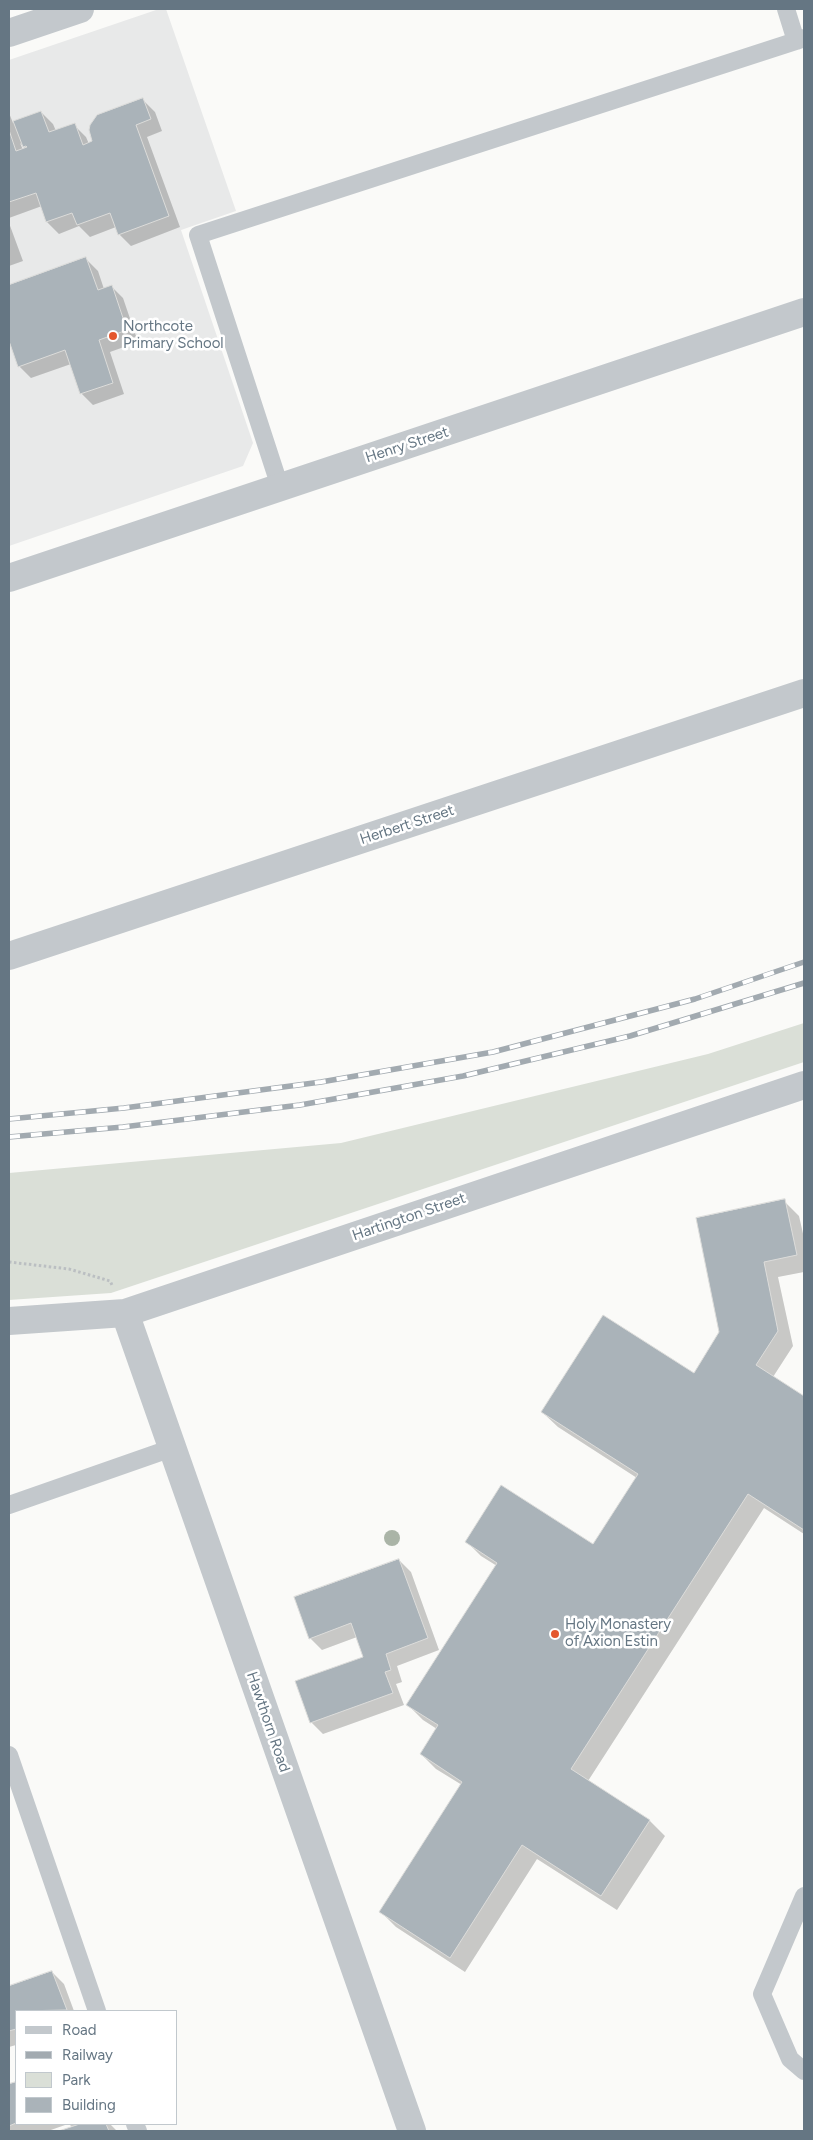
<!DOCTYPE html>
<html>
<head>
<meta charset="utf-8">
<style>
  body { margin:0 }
  #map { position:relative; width:813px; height:2140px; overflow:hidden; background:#fafaf8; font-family:Figtree,sans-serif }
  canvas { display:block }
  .frame { position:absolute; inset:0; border:10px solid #657683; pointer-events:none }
  .legend { position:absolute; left:15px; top:2010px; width:162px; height:115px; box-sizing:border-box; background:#fff; border:1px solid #c1c8cd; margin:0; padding:6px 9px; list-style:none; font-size:15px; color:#657683 }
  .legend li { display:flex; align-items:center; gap:10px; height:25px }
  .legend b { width:25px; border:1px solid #c1c8cd }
</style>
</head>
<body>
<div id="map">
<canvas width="813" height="2140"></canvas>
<div class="frame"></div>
<ul class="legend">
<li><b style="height:6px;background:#c3c8cc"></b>Road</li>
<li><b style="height:6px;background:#a2aab0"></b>Railway</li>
<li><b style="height:14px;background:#dadfd7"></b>Park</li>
<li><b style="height:14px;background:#aab3b9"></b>Building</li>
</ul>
</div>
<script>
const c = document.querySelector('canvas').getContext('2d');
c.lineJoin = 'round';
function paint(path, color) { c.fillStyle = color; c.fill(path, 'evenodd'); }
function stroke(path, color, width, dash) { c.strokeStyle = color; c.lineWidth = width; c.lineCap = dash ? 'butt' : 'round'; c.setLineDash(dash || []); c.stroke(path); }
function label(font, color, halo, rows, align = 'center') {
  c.font = font + ' Figtree,sans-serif'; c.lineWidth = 5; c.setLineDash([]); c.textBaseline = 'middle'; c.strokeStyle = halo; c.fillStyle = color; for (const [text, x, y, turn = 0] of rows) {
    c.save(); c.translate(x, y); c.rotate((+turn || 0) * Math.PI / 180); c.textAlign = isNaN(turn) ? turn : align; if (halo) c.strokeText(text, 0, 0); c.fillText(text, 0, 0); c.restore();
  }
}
paint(new Path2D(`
  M159 9H166L236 211 181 230 253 443 243 466 9 546V60Z`), '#e8e9e9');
paint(new Path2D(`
  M804 1023V1062L111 1293 9 1300V1173L341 1143 708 1054Z`), '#dadfd7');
paint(new Path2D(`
  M143 100 155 112 162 131 147 137 180 227 131 246 119 234 116 227 90 237 79 226 59 234 47 222 42 206 9 218V113L13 123 41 112 53 124 56 131 74 125 86 137 89 144ZM20 143 26 149 23 150Z
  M9 223 23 261 9 266Z
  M86 259 98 271 104 289 111 286 123 298 138 342 110 352 124 394 93 405 81 393 71 364 31 378 19 366 9 337V286Z
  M784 1201 799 1216 804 1238V1272L778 1277 793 1346 773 1377 804 1398V1534L764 1508 588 1781 650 1821 665 1836 617 1910 537 1859 465 1972 396 1927 381 1912 462 1785 436 1769 421 1754 437 1729 423 1720 408 1705 497 1566 481 1556 466 1541 594 1546 637 1478 558 1427 542 1412 694 1374 721 1332Z
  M399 1560 411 1572 439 1650 397 1666 402 1682 396 1684 404 1705 323 1734 311 1722 365 1657 357 1637 322 1650 310 1638Z
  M52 1972 64 1984 74 2011H16V2045L9 2047V1988Z
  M9 2082 12 2085 16 2083V2124H68L48 2131H9Z
  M69 2124H110L117 2131H63L73 2128Z`), '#0003');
const building = new Path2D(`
  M143 98 151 119 136 125 169 216 118 235 110 213 77 225 72 213 46 222 36 193 9 202V130L16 151 27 147 26 146 23 147 13 121 41 111 49 132 75 123 83 145 92 141 89 130 90 125 97 115Z
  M86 257 98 290 112 285 127 330 99 340 113 383 80 394 65 350 18 367 9 341V285Z
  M785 1199 797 1255 764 1262 778 1331 756 1365 804 1396V1530L748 1494 571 1769 650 1820 601 1896 522 1845 450 1958 379 1912 462 1782 420 1754 438 1725 406 1705 497 1563 465 1542 501 1485 593 1544 638 1474 541 1412 603 1315 694 1373 719 1332 696 1218Z
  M399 1559 428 1638 386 1654 391 1670 385 1672 393 1693 310 1723 295 1681 363 1657 351 1623 309 1639 294 1597Z
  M52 1971 67 2010 16 2011V2029L9 2031V1986Z
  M16 2082V2123L9 2126V2084Z
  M80 2124H106L109 2131H59Z`);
paint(building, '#aab3b9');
stroke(building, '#dcdcda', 1);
stroke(new Path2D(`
  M9 1262 69 1269 110 1281 112 1285`), '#bbbfc2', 3, [2.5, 2.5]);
stroke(new Path2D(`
  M786 9 796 41 804 38
  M280 487 198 235 796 41
  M9 1505 172 1448
  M9 1755 97 2011
  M804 1896 762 1994 790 2059 804 2071
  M135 2124 138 2131`), '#c3c8cc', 18);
stroke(new Path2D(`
  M9 33 80 9
  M9 578 804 312
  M9 956 804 693
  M125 1313 412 2131
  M9 1321 125 1313 804 1085`), '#c3c8cc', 28);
const rail = new Path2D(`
  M9 1119 124 1108 321 1082 493 1052 695 999 804 962
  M9 1137 123 1127 300 1105 463 1076 630 1036 804 983`);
stroke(rail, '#a2aab0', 5.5);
stroke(rail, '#fff', 4, [11]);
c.fillStyle = '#aab4a7';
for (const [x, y] of [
  [392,1538]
]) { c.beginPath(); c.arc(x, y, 8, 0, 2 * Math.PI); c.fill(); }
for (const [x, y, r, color] of [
  [113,336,5,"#e4572e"],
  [555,1634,5,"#e4572e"]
]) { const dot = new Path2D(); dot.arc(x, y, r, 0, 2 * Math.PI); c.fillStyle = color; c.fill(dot); stroke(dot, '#fff', 2); }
label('15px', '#657683', '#fff', [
  ["Northcote",123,327],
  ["Primary School",123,344],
  ["Holy Monastery",565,1625],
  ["of Axion Estin",565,1642]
], 'left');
label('15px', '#657683', '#fff', [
  ["Henry Street",407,445,-18],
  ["Herbert Street",407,825,-18],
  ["Hartington Street",409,1217,-19],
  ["Hawthorn Road",268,1722,71]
]);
</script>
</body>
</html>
